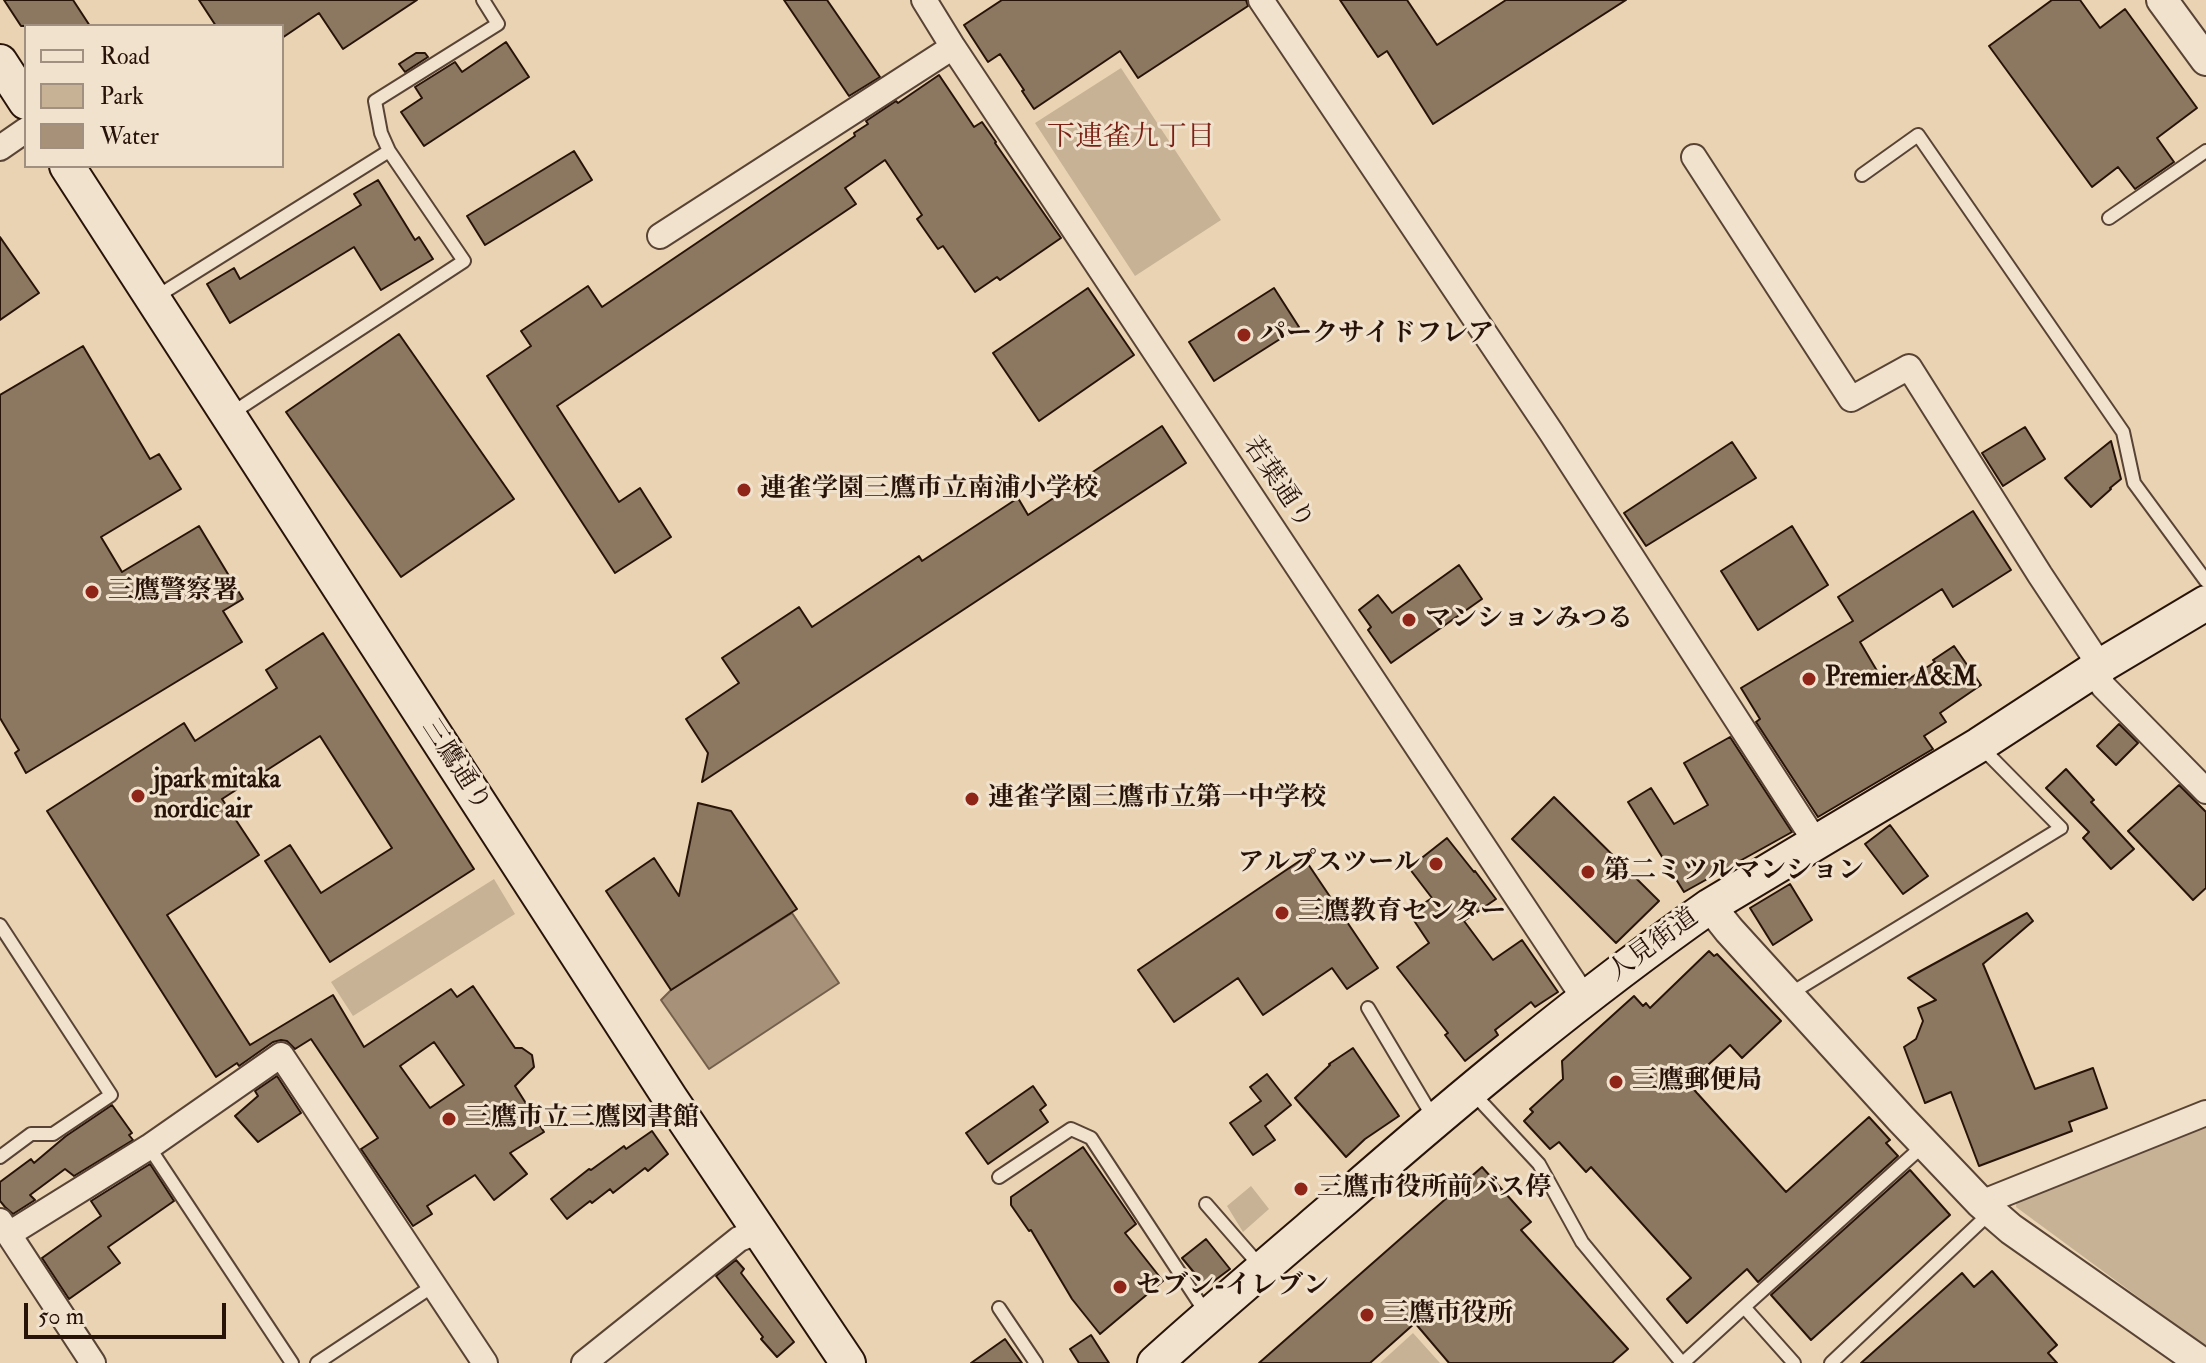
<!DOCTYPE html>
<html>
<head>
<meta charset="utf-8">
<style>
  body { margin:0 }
  #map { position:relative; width:2206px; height:1363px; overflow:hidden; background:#e9d3b3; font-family:"IM FELL Double Pica",serif }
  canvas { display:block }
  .legend { position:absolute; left:24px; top:24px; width:260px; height:144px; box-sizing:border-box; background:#f1e2ce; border:2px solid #a18f7f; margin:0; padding:10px 14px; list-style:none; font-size:24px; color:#281309 }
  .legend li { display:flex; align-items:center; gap:16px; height:40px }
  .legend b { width:40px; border:2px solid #a18f7f }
  .scale { position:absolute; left:24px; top:1303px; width:202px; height:36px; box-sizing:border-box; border:4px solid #281309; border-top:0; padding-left:10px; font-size:24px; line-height:28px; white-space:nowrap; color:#281309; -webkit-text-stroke:6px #f1e2ce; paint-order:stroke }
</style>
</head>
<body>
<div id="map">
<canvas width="2206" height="1363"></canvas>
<ul class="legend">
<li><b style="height:10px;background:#f1e2ce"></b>Road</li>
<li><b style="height:22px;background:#c8b296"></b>Park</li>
<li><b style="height:22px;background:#a79279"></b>Water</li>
</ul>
<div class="scale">50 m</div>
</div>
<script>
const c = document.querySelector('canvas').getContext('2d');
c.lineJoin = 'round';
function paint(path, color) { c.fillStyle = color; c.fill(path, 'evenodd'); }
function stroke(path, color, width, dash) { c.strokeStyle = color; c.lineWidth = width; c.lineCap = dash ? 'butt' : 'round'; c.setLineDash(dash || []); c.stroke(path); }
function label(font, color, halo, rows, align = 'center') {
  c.font = font + ' "IM FELL Double Pica","Noto Serif JP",serif'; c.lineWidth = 6; c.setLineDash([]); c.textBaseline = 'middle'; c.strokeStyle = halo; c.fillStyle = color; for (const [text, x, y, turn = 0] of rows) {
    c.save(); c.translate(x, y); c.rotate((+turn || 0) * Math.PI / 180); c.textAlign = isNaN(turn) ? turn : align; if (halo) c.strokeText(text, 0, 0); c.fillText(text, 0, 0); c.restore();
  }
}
paint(new Path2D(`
  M1121 68 1221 220 1135 276 1035 123Z
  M494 879 515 914 353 1016 331 982Z
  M2206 1118V1347L2016 1207 2017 1194Z
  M1251 1186 1269 1209 1243 1232 1227 1206Z
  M1413 1333 1440 1363H1380Z`), '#c8b296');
const water = new Path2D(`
  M792 913 839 983 709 1069 661 1000 671 990Z`);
paint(water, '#a79279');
stroke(water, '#745f4c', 2);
const building = new Path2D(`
  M4 0H73L90 26H21Z
  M199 0H417L343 49 319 13 282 38V26H216Z
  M784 0H827L880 77 849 96Z
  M1002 0H1246L1248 6 1138 78 1120 51 1034 109 1022 91 1024 90 1000 54 988 62 964 25Z
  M1340 0H1407L1437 45 1506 0H1626L1433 124 1387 51 1378 57Z
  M2052 0H2080L2100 28 2125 9 2197 108 2157 138 2174 162 2135 189 2118 167 2092 187 1989 46Z
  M506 42 529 77 424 146 401 112 422 98 415 87 455 62 462 72Z
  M416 53H425L428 57 405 72 399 64Z
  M939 75 974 127 982 122 996 142 995 143 1061 238 1000 280 997 277 975 292 943 246 938 249 917 219 922 215 885 160 845 188 856 204 557 406 619 502 640 488 671 537 615 573 487 376 531 346 521 331 588 286 602 307 855 136 854 133 868 124 866 121 896 101 898 103Z
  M574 151 592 180 485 245 467 216Z
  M378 180 415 240 419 237 433 259 381 290 354 247 230 323 207 284 234 268 240 279 361 205 354 194Z
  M0 237 39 293 0 320Z
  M1088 288 1134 355 1039 421 993 353Z
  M1274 288 1299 327 1214 381 1189 342Z
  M399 334 514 499 401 577 286 412Z
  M83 346 150 459 159 454 181 489 101 537 122 572 199 526 243 599 223 611 242 642 26 773 15 753 19 750 0 718V395Z
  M1162 426 1186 463 702 782 708 753 686 719 739 683 722 658 799 607 812 627 919 556 922 561 1018 498 1028 515Z
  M2025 427 2045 459 2003 486 1982 453Z
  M2111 441 2121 479 2110 488 2111 489 2091 507 2065 478Z
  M1732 442 1756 478 1646 546 1624 513Z
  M1973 511 2011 570 1953 607 1942 589 1860 642 1883 681 1889 678 1895 688 1935 662 1933 660 1954 646 1981 685 1940 713 1946 722 1924 736 1933 749 1818 817 1756 722 1760 719 1741 688 1853 621 1838 597Z
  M1792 526 1828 585 1758 630 1721 571Z
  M1459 565 1482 599 1391 663 1368 630 1371 627 1359 610 1378 595 1392 613Z
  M323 633 474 869 330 962 265 861 290 845 321 893 392 848 320 736 222 799 259 855 167 915 250 1045 333 995 364 1047 451 989 457 997 473 986 515 1048H522L532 1055 534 1067 515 1086 544 1132 510 1153 527 1174 494 1200 475 1175 427 1206 432 1214 413 1226 361 1149 378 1138 311 1039 295 1049 287 1041 281 1040 273 1042 239 1066 237 1063 216 1077 47 811 184 723 195 741 277 688 266 670ZM434 1042 464 1085 430 1108 400 1066Z
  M2119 724 2138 743 2116 765 2097 746Z
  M1730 737 1792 832 1684 892 1628 802 1651 788 1674 824 1708 805 1684 763Z
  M2066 769 2094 800 2091 802 2134 849 2111 869 2083 838 2089 832 2046 788Z
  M2179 785 2206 812V888L2193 900 2128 831Z
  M1554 797 1659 901 1616 943 1512 839Z
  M698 803 731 811 797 909 671 990 606 891 654 858 679 896Z
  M1890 825 1928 876 1903 894 1865 844Z
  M1447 838 1474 872 1475 871 1496 899 1464 921 1493 960 1522 940 1558 992 1535 1007 1531 1002 1495 1030 1498 1035 1465 1061 1445 1035 1448 1033 1397 967 1429 943 1409 913 1432 898 1409 868Z
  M1304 858 1378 968 1347 989 1332 968 1263 1015 1238 978 1174 1022 1138 970Z
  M1790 884 1812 920 1773 945 1750 908Z
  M2027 913 2033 921 1983 964 2035 1089 2093 1068 2107 1108 2069 1122 2072 1131 1979 1166 1951 1092 1925 1103 1904 1047 1916 1039 1923 1021 1918 1008 1936 1000 1908 978Z
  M1709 951 1714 956 1717 954 1781 1021 1742 1058 1730 1045 1688 1083 1786 1192 1869 1117 1890 1140 1886 1143 1898 1156 1758 1282 1747 1269 1687 1323 1667 1299 1691 1278 1591 1167 1586 1172 1559 1142 1550 1149 1524 1121 1533 1112 1530 1109 1563 1079 1562 1061 1634 996 1643 1006 1646 1003 1650 1008Z
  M1353 1048 1399 1116 1365 1139 1346 1157 1295 1098 1330 1065 1329 1064Z
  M1267 1074 1291 1105 1265 1126 1275 1140 1253 1155 1230 1123 1261 1101 1250 1087Z
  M277 1076 301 1113 258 1142 235 1116 258 1096 255 1091Z
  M1033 1086 1046 1105 1040 1110 1048 1122 988 1164 966 1133Z
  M112 1105 132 1133 129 1135 133 1140 74 1176 65 1169 30 1195 35 1200 13 1214 5 1207 0 1201V1182L31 1159 34 1163 66 1136Z
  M652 1131 668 1154 648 1171 645 1168 613 1193 610 1189 592 1203 590 1201 567 1219 551 1199 589 1169 591 1170 624 1146 626 1149Z
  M1083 1147 1136 1224 1125 1233 1163 1281 1100 1334 1072 1299 1031 1230 1029 1231 1011 1205V1197Z
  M150 1164 174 1201 108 1247 120 1263 69 1299 42 1258 101 1216 91 1201Z
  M1482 1167 1531 1222 1521 1230 1628 1349 1612 1363H1449L1415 1323 1370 1363H1259Z
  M1910 1170 1950 1215 1811 1340 1771 1295Z
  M1206 1239 1230 1269 1206 1287 1182 1258Z
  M736 1260 744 1269 741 1273 794 1342 777 1357 761 1339 763 1337 716 1276Z
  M1992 1271 2057 1345 2048 1353 2057 1363H1861L1962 1273 1974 1287Z
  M1091 1335 1109 1363H1079L1070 1349Z
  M1005 1339 1022 1363H971Z`);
paint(building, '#8c7761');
stroke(building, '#281309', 2);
const service = new Path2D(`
  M389 151 381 133 375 101 498 24 483 0
  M1862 175 1918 135 2123 432 2134 483 2206 581
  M2109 218 2206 151
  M156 297 389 151 464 261 229 415
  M0 925 111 1095 53 1134H31L0 1157
  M1788 995 2061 828 1982 748
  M1368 1008 1433 1117
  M1472 1092 1539 1164 1582 1242 1682 1363
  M149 1147 292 1363
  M999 1177 1071 1129 1091 1138 1206 1313
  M1206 1204 1261 1267
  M1744 1307 1925 1144
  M999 1308 1036 1363
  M317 1363 433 1286
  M1683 1363 1744 1307 1794 1363
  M1831 1363 1991 1212`);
const minor = new Path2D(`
  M924 0 953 47 1584 998
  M1261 0 1551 432 1817 844
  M0 148 26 130
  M1694 157 1851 399 1909 367 2040 575 2091 652 2103 686 2206 791
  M660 236 953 47
  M1981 1203 2206 1113
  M0 1221 93 1363
  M9 1234 149 1147 281 1055 485 1363
  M584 1363 739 1239 760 1231`);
const tertiary = new Path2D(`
  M2162 0 2206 60
  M1710 906 1729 930 1901 1119 1981 1203 2011 1229 2202 1363`);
const secondary = new Path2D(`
  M0 62 26 102
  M67 166 670 1098 848 1363
  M1155 1363C1217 1307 1281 1253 1344 1199 1462 1096 1582 996 1710 906L1979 745 2097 668 2206 603`);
stroke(service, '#584334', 16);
stroke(minor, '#584334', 28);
stroke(tertiary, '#584334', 34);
stroke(secondary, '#281309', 38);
stroke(service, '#f1e2ce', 12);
stroke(minor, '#f1e2ce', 24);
stroke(tertiary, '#f1e2ce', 30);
stroke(secondary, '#f1e2ce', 34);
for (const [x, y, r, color] of [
  [1244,335,8,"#8f2418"],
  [744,490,8,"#8f2418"],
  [92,592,8,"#8f2418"],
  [1409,620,8,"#8f2418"],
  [1809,679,8,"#8f2418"],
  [138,796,8,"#8f2418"],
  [972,799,8,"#8f2418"],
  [1436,864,8,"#8f2418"],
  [1588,872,8,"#8f2418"],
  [1282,913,8,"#8f2418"],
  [1616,1082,8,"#8f2418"],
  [449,1119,8,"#8f2418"],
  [1301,1189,8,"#8f2418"],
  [1120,1287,8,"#8f2418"],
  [1367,1315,8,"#8f2418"]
]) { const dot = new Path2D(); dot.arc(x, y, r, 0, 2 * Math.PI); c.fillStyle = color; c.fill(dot); stroke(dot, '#f1e2ce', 3); }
label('bold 26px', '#281309', '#f1e2ce', [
  ["パークサイドフレア",1260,335],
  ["連雀学園三鷹市立南浦小学校",760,490],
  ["三鷹警察署",108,592],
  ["マンションみつる",1425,620],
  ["Premier A&M",1825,679],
  ["jpark mitaka",154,781],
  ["nordic air",154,811],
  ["連雀学園三鷹市立第一中学校",988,799],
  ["アルプスツール",1420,864,"right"],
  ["第二ミツルマンション",1604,872],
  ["三鷹教育センター",1298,913],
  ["三鷹郵便局",1632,1082],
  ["三鷹市立三鷹図書館",465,1119],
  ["三鷹市役所前バス停",1317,1189],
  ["セブン-イレブン",1136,1287],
  ["三鷹市役所",1383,1315]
], 'left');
label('26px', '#281309', '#f1e2ce', [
  ["若葉通り",1277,484,56],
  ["三鷹通り",455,766,57],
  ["人見街道",1654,946,-36]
]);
label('28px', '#7a1f14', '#f1e2ce', [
  ["下連雀九丁目",1131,139]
]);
</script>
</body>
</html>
